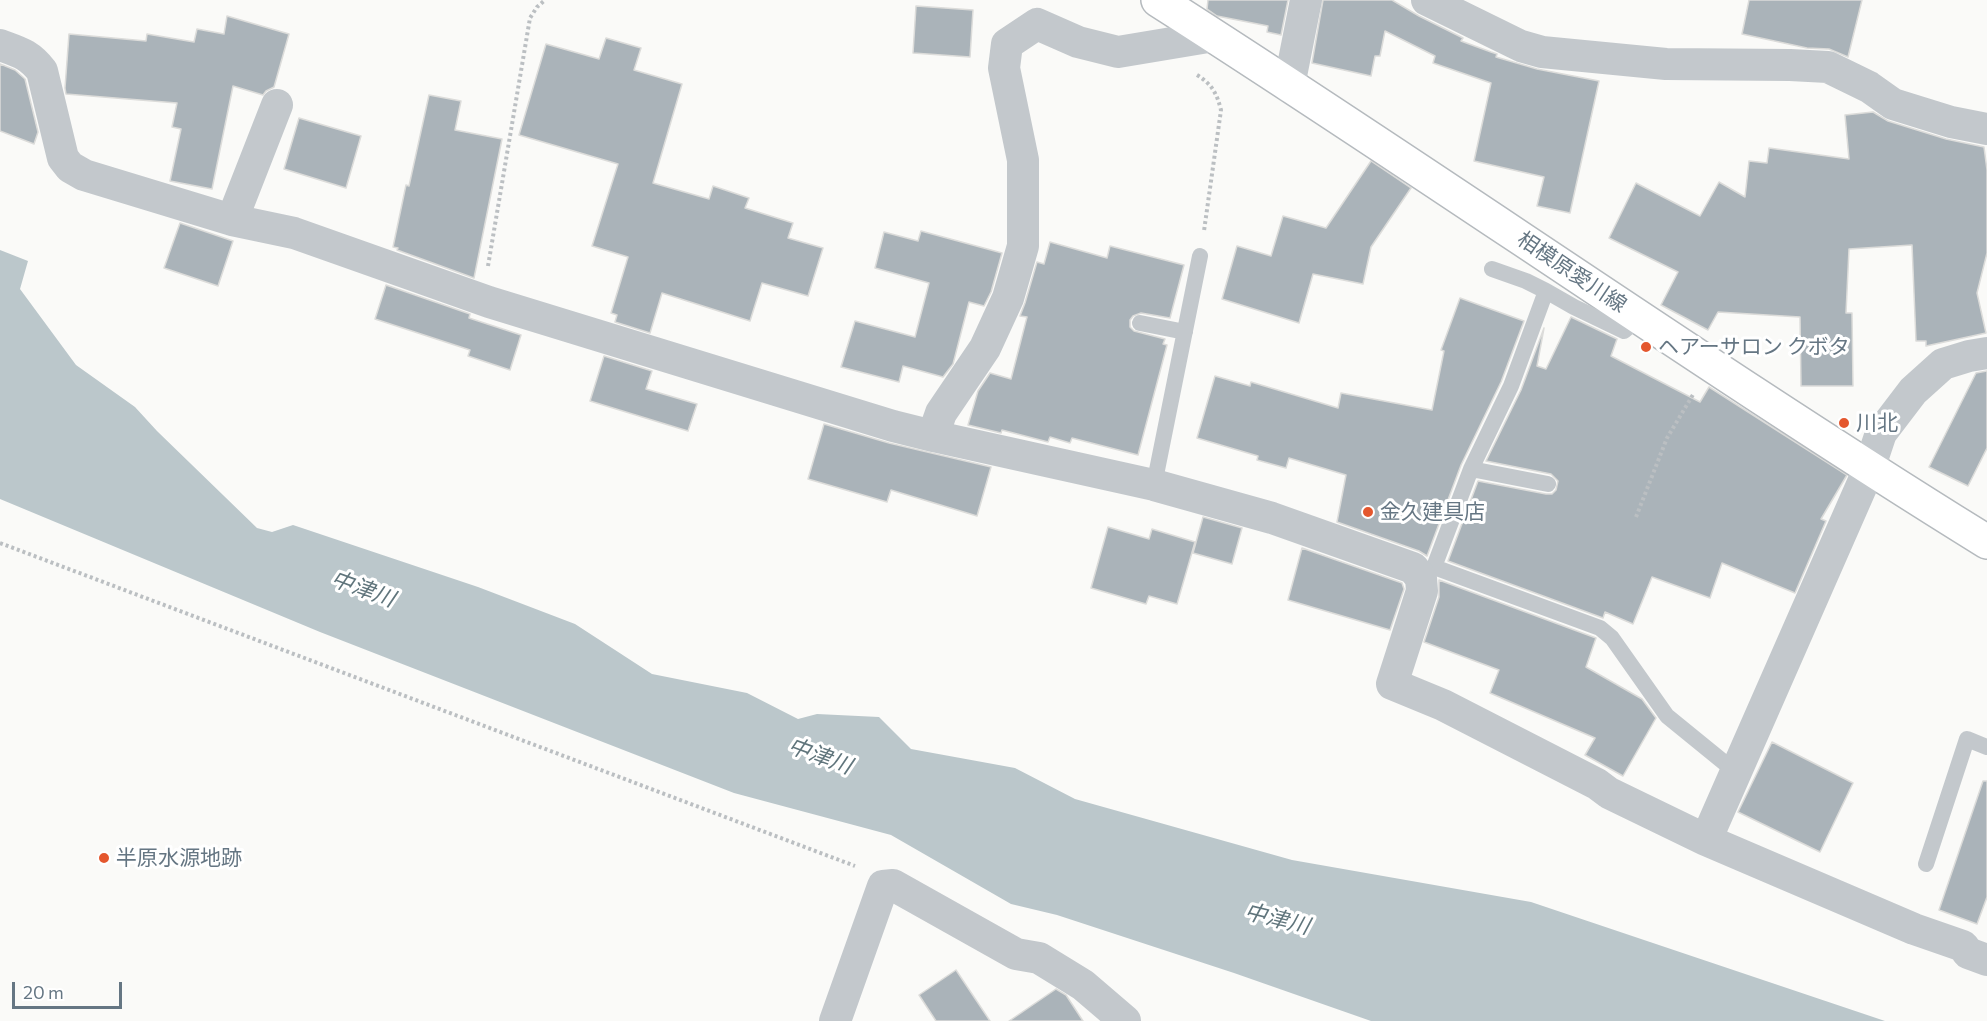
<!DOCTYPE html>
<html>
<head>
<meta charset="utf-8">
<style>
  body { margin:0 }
  #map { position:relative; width:1987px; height:1021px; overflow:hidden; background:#fafaf8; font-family:Commissioner,sans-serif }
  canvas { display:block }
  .scale { position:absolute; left:12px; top:982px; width:110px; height:27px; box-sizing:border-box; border:3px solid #657683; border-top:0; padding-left:8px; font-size:18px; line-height:21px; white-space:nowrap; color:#657683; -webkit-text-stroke:4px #fff; paint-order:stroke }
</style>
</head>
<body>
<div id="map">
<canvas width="1987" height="1021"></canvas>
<div class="scale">20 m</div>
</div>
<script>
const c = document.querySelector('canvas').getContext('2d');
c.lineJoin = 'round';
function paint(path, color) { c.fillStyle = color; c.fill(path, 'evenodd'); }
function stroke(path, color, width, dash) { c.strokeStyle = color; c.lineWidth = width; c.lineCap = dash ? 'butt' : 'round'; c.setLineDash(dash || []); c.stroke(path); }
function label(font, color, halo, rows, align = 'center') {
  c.font = font + ' Commissioner,"Noto Sans JP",sans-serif'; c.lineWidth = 6; c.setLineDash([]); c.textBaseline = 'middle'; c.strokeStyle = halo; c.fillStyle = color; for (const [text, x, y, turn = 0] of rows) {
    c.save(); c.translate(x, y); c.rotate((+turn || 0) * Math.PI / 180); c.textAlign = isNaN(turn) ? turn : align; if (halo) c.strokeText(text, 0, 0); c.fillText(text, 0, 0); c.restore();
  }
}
paint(new Path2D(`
  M0 250 28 261 20 289 76 365 135 407 157 431 257 528 272 532 293 525 478 587 575 624 652 674 747 693 798 719 817 714 879 717 911 749 1015 768 1075 799 1292 860 1531 902 1885 1021H1371L1234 973 1057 915 1011 904 891 835 734 793 320 632 0 499Z`), '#bbc7cb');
const building = new Path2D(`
  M1208 0H1288L1281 35 1267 32 1268 26 1217 16 1207 9Z
  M1323 0H1392L1419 16 1463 38 1461 41 1491 52 1497 54 1496 57 1537 69 1599 81 1570 213 1537 206 1544 177 1474 161 1491 83 1433 63 1435 56 1385 31 1380 56H1375L1371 76 1312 63Z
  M1749 0H1862L1848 57 1829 49 1807 48 1742 34Z
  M916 6 973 10 970 57 913 53Z
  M227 16 289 34 274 87 266 91 263 95 233 86 212 189 170 181 181 129 172 127 177 103 66 94 65 88 69 34 146 41 147 34 194 42 197 29 224 34Z
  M606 38 641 48 634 70 682 84 653 183 709 199 713 186 749 198 745 208 793 223 788 238 823 248 808 296 762 283 750 321 662 293 650 333 615 322 617 315 611 313 628 257 592 246 618 164 519 135 546 44 599 59Z
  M0 64 15 70 25 79 38 132 34 144 0 131Z
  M429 95 461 101 455 130 502 139 474 278 397 250 398 248 393 247 406 185 409 186Z
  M1873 112 1888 121 1946 139 1984 147 1987 170V253L1977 293 1986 333 1926 346V341H1916L1912 245 1849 249 1846 313H1852L1853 386H1801L1800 317 1718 312 1708 330 1661 305 1678 272 1609 238 1636 183 1700 216 1719 182 1745 197 1749 161 1767 163 1769 148 1849 159 1845 115Z
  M299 118 361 136 346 188 284 169Z
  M1371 161 1411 188 1371 247 1363 284 1313 274 1299 323 1222 299 1237 246 1271 256 1283 216 1326 228Z
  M180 223 233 241 218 286 164 268Z
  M921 231 1002 253 991 292 984 306 969 302 953 364 943 377 903 366 899 382 841 367 855 321 915 337 929 283 875 268 884 232 918 241Z
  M1050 242 1107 258 1110 246 1184 265 1170 318 1141 313 1133 316 1130 320V327L1134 331 1165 339 1163 344 1167 345 1138 455 1072 438 1070 443 1050 437 1048 442 1002 430 1001 433 968 425 978 391 990 373 1011 379 1027 317 1020 316 1025 303 1037 262 1044 264Z
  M386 285 470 314 469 318 521 335 510 370 468 356 470 350 375 319Z
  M1460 298 1524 321 1501 382 1461 465 1427 556 1419 551 1337 522 1346 475 1289 458 1286 468 1257 460 1258 456 1197 438 1215 376 1250 386 1251 382 1338 408 1341 393 1432 410 1444 351 1441 350Z
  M1571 317 1617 339 1611 356 1700 402 1709 387 1847 475 1821 519 1826 521 1795 593 1722 563 1710 598 1652 577 1633 624 1605 612 1603 618 1448 561 1478 481 1546 494H1552L1556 490 1558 481 1551 474 1486 461 1521 390 1544 328 1537 366 1546 369Z
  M604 356 652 371 646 389 697 404 688 431 590 401Z
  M1987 371V448L1968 486 1929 467 1976 373Z
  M824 424 889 443 991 467 977 516 891 490 887 502 808 479Z
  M1203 517 1242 528 1232 564 1193 553Z
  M1108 527 1149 539 1152 529 1195 542 1177 604 1149 596 1146 604 1091 588Z
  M1302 548 1402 583 1404 589 1390 630 1288 600Z
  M1439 580 1596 638 1586 667 1642 699 1656 718 1623 776 1585 755 1595 738 1490 693 1499 670 1424 642 1439 597Z
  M1772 742 1853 783 1820 852 1738 812Z
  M1983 781H1987V897L1977 924 1939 910Z
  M956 970 990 1021H936L919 995Z
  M1056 989 1066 995 1083 1021H1009Z`);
paint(building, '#aab3b9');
stroke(building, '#dcdcda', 1.5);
const primary = new Path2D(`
  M1158 0C1436 177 1706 368 1987 542`);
stroke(primary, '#b5babe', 36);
stroke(new Path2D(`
  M1197 75C1212 84 1217 94 1221 110L1204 231
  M488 266 530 18 537 7 545 0
  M1636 517 1667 438 1694 393
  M0 543 855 866`), '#bbbfc2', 4, [3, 3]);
stroke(new Path2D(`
  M1492 269 1526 281 1546 291
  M1140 323 1185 332
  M1471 469 1548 484
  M1154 485 1200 256
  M1425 574 1434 567 1600 628 1612 638 1667 716 1737 773
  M1421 578 1434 567 1471 469 1511 386 1546 291 1574 307 1624 331 1639 318
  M1926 864 1967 739 1987 747`), '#c3c8cc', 16);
stroke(new Path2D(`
  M1427 0 1521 46 1542 52 1666 64 1790 65 1828 67 1869 87 1893 104 1951 122 1987 129
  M1214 36 1118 52 1078 42 1037 24 1007 44 1004 68 1023 160V246L1008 298 985 348 941 413 933 436 1154 485 1272 518 1413 568 1421 578 1422 591 1392 684 1443 705 1597 784 1609 793 1706 840
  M0 45C19 52 29 54 42 71L63 158 70 167 84 175 232 220 294 233 489 302 893 426 933 436
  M1289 86 1306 0
  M232 220 277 105
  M1987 353 1969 356 1943 364 1913 391 1881 433 1869 469 1706 840 1914 929 1963 946 1968 953 1987 960
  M835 1021 883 886 893 885 1016 954 1039 958 1083 985 1125 1021`), '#c3c8cc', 32);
stroke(primary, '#fff', 33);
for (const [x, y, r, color] of [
  [1646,347,6,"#e4572e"],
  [1844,423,6,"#e4572e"],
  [1368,512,6,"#e4572e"],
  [104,858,6,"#e4572e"]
]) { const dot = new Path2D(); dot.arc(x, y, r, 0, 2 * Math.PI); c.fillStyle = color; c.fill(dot); stroke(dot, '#fff', 2); }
label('21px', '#657683', '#fff', [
  ["相模原愛川線",1572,272,34]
]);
label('21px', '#657683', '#fff', [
  ["ヘアーサロン クボタ",1658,347],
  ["川北",1856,423],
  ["金久建具店",1380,512],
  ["半原水源地跡",116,858]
], 'left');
label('italic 22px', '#60757c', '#fff', [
  ["中津川",363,589,20],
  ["中津川",820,756,20],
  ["中津川",1277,919,14]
]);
</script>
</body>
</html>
